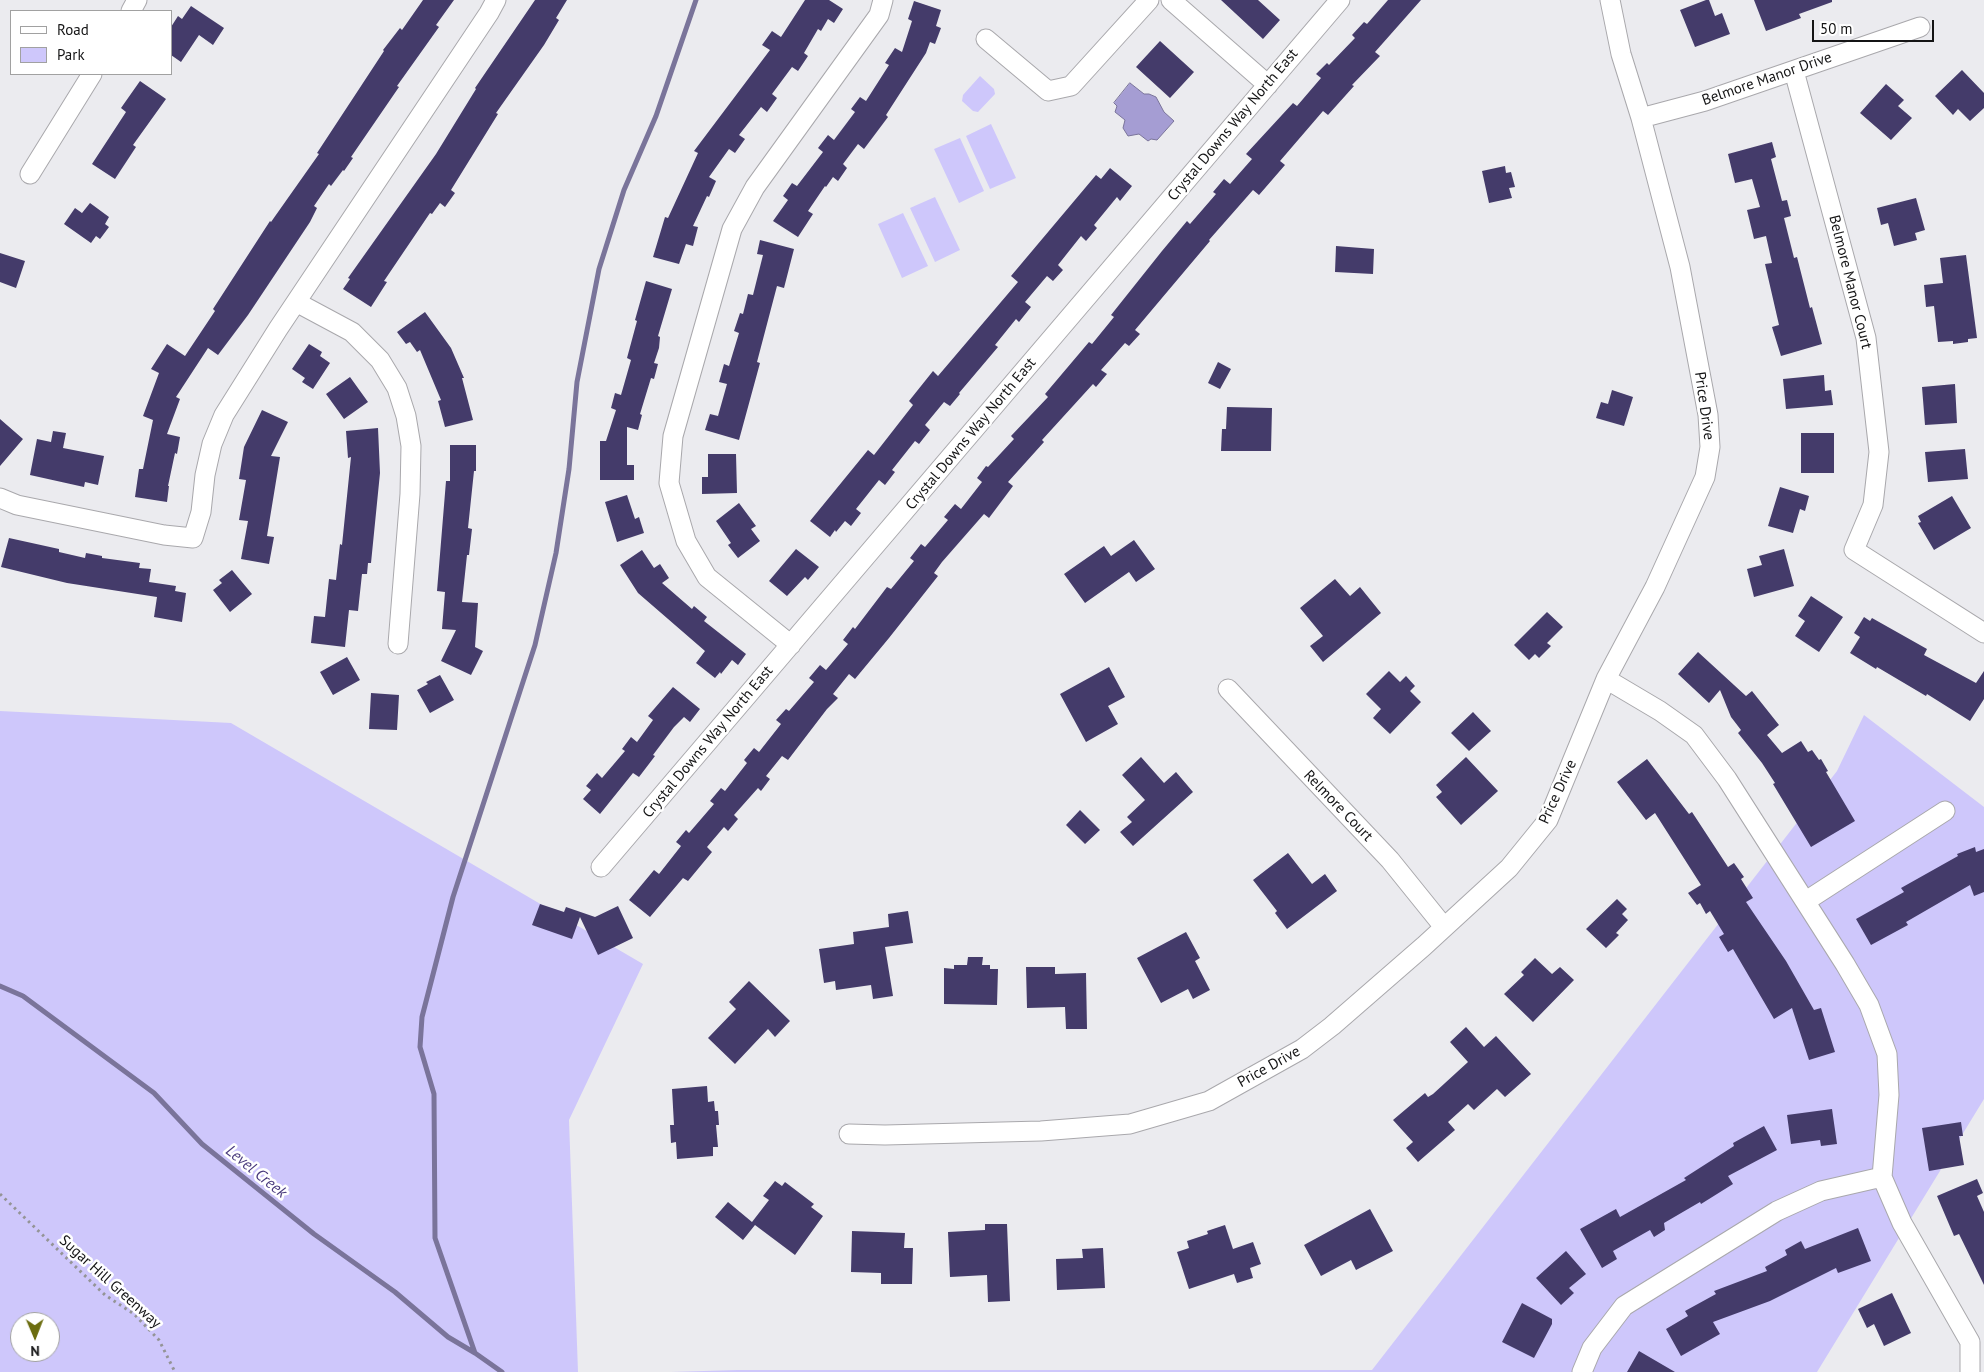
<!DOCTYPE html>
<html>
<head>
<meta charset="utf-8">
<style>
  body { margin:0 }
  #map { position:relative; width:1984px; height:1372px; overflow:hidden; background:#ebebef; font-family:"PT Sans",sans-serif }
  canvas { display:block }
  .legend { position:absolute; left:10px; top:10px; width:162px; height:65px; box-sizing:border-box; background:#fff; border:1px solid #a1a1a1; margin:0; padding:6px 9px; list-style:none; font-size:15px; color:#141415 }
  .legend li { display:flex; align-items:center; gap:10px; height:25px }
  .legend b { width:25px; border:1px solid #a1a1a1 }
  .north { position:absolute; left:10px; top:1312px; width:50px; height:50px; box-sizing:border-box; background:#fff; border:1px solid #a1a1a1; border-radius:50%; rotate:179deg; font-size:14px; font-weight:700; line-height:20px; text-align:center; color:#141415 }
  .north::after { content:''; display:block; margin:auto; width:18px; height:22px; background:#6c6d10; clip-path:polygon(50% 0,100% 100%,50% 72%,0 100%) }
  .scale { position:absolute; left:1812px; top:20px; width:122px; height:22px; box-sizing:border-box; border:2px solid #141415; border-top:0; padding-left:6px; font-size:15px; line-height:18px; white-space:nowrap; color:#141415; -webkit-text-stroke:4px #fff; paint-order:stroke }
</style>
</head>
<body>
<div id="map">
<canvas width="1984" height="1372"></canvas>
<ul class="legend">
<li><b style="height:6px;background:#fff"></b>Road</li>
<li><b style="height:14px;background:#cec7fb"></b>Park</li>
</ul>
<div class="north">N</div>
<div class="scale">50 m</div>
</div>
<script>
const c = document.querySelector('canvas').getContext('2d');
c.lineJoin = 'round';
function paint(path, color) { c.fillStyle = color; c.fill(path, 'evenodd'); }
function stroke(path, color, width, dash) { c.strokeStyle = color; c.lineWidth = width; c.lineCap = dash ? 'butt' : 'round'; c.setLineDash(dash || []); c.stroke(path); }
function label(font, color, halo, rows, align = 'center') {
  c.font = font + ' "PT Sans",sans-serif'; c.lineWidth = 5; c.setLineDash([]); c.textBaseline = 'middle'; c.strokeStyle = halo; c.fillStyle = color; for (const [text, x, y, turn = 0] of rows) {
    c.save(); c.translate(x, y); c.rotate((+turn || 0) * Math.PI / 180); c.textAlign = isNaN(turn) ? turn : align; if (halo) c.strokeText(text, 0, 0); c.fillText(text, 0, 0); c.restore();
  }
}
paint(new Path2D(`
  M980 76 994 89 995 94 978 112 973 111 962 101 963 95Z
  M991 124 1016 178 990 189 966 136Z
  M960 138 984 191 959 203 934 149Z
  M935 197 960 250 935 262 910 208Z
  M903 213 928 266 902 278 878 224Z
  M0 711 231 723 643 964 569 1120 578 1372H0ZM20 1322H50V1352H20Z
  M1864 715 1984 807V1099L1817 1372H671L737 1370H1372L1837 771Z`), '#cec7fb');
const water = new Path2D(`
  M1130 83 1144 94H1149L1156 97 1164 112 1174 121 1157 140 1151 139 1148 141 1139 134 1128 136 1123 128 1125 120 1115 112 1117 106 1114 103Z`);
paint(water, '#a59dd3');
stroke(water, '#7a749a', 1);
stroke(new Path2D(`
  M0 986 23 996 154 1093 202 1144 314 1234 395 1292 448 1337 475 1353 502 1372
  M475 1353 435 1238 434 1094 420 1047 422 1017 453 897 535 645 556 553 569 469 577 382 599 269 624 190 656 116 696 0`), '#7a749a', 5);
paint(new Path2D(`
  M423 0H454L436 25 439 27 397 86 399 87 351 157 353 158 344 171 343 170 331 186 329 184 314 206 317 208 310 222 248 315 218 355 208 348 176 397 180 399 167 434 180 437 177 454 175 453 168 486H169L167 502 135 497 139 469H143L153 420 143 416 159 373 151 369 167 344 185 356 215 311 213 309 270 221 271 222 319 154 317 153 384 51 383 50 400 28 402 30Z
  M535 0H567L556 18 559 20 544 45 496 113 498 114 451 190 455 193 445 207 440 203 432 214 430 213 384 281 387 282 371 307 343 289 350 279 348 278 436 154 476 89 475 88Z
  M805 0H829L843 9 834 23 828 19 821 31 818 29 804 53 808 56 798 71 792 67 772 94 777 98 767 112 761 107 739 135 745 139 735 153 729 149 709 177 716 181 709 197 707 196 693 226 698 227 693 246 686 244 679 264 653 257 665 217 668 218 698 153 694 151 770 50 762 45 772 31 781 37Z
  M1221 0H1258L1280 20 1263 39Z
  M1388 0H1421L1375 52 1380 56 1352 85 1354 86 1328 115 1323 111 1280 161 1285 165 1259 195 1253 190 1209 240 1210 241 1135 330 1140 334 1129 346 1125 343 1101 370 1107 374 1096 387 1093 384 1042 440 1044 442 1008 482 1013 486 989 518 984 514 942 562 934 573 938 576 889 638 855 679 849 674 833 694 838 698 827 709 788 760 782 756 766 776 770 779 761 791 758 788 734 815 738 819 728 831 724 827 707 847 712 852 688 881 683 878 650 917 629 900 654 870 659 874 681 846 676 842 686 830 689 833 714 804 710 801 721 788 725 791 747 763 744 760 754 748 759 752 781 724 776 720 786 709 789 711 814 682 809 678 820 665 826 670 848 644 843 640 853 627 855 629 887 587 891 589 914 561 910 558 921 544 925 547 948 520 944 517 955 504 961 509 982 482 977 478 986 466 988 467 1014 439 1011 436 1048 397 1045 394 1089 342 1092 344 1114 317 1111 315 1162 251 1187 221 1190 224 1216 194 1213 192 1224 179 1230 184 1252 159 1246 154 1293 103 1297 106 1321 78 1316 74 1327 63 1329 65 1355 38 1352 35 1364 22 1367 24Z
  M1706 0H1709L1715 16 1722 13 1730 34 1695 47 1680 10Z
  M1754 0H1832V2L1799 14 1801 18 1766 31Z
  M914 1 941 10 936 26 941 28 935 44 930 42 926 53 886 115 888 117 864 149 858 144 843 164 847 168 838 181 833 177 826 187 825 186 808 211 813 214 798 237 773 221 788 200 783 196 792 183 797 186 823 152 818 148 828 135 834 140 855 112 851 109 860 97 866 101 889 65 885 63 895 48 902 52 912 21 908 19Z
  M191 6 224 28 213 45 199 35 181 62 171 55V27L178 16 182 19Z
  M1160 41 1194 72 1170 98 1136 67Z
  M1962 70 1984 93V108L1970 121 1958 109 1953 115 1935 96Z
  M140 81 166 99 133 145 136 147 115 179 92 164 126 112 121 108Z
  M1886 84 1904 100 1898 106 1912 118 1891 140 1860 113Z
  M1772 142 1776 157 1771 159 1782 201 1787 200 1791 216 1784 218 1794 258 1797 257 1810 308 1812 307 1822 344 1781 356 1772 327 1779 325 1765 264 1772 263 1766 236 1754 239 1747 210 1760 207 1752 179 1735 183 1728 154Z
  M1505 166 1506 173 1511 172 1515 187 1509 188 1512 198 1489 203 1482 171Z
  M1110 168 1132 186 1120 201 1117 197 1094 225 1097 228 1086 241 1081 236 1058 265 1063 270 1053 281 1047 276 1025 302 1031 307 1019 322 1016 319 995 345 998 347 959 393 960 394 950 406 944 402 925 425 930 430 919 444 915 441 892 470 895 472 885 485 879 480 856 509 861 513 851 526 845 521 836 532 835 530 830 537 810 521 868 450 874 455 913 405 909 401 933 371 938 376 1018 282 1011 276 1096 175 1101 179Z
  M1916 198 1925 230 1915 233 1917 240 1894 246 1888 223 1881 225 1877 208Z
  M90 203 109 217 105 224 109 227 100 239 96 236 91 243 64 224 75 208 82 213Z
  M760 240 794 249 784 288 777 286 757 362 760 363 739 440 705 430 710 414 718 416 727 384 719 382 724 364 729 366 739 333 734 331 740 313 743 314 748 294 753 295 763 255 757 254Z
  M1336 246 1374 249 1373 274 1335 272Z
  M0 253 25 261 16 288 0 282Z
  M1966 255 1977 338 1968 339V342L1953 344V341L1938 342 1934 306 1926 307 1924 285 1943 283 1940 258Z
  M646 281 672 289 658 336 660 337 659 348 654 363 658 364 654 379 651 378 640 414 642 415 638 430 627 427V465H634V480H600V441H606L616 410 611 408 615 393 621 395 631 360 627 358 637 321 635 320Z
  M425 312 451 348 464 378H462L473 420 445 427 438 401 441 400 420 350 417 352 410 342 406 344 397 332Z
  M309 344 322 352 320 356 330 363 313 389 302 382 305 378 292 369Z
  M1218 362 1231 369 1220 389 1208 383Z
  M1824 375 1825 391 1831 390 1833 405 1786 409 1783 379Z
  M350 377 368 402 344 419 326 394Z
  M1955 384 1957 423 1925 425 1922 387Z
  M1612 390 1633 397 1624 426 1596 418 1601 402 1608 404Z
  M1227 407 1272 408 1271 451H1221L1222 429H1226Z
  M262 410 288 422 271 456 280 457 267 536 274 537 269 564 241 559 248 521 239 520 246 480 239 479 244 447Z
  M0 419 23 439 0 466Z
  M378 428 380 473 371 563H368L367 574H362L358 611 349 610 345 647 311 643 314 616 325 617 329 579 336 580 340 544 342 545 351 457 348 458 346 431Z
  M53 431 66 433 63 448 104 456 98 485 85 482 84 487 30 475 37 439 51 442Z
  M1801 433H1834V473H1801Z
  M450 445H476V471H474L468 528 472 529 469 555H467L462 602 478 603 475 647 483 651 471 675 441 661 456 630 442 629 445 592 437 591 446 481H450Z
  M1965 449 1968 479 1928 482 1925 452Z
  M708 454H736L737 493 702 494V477H708Z
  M1780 487 1809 496 1805 511 1800 509 1793 533 1768 526Z
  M627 495 635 519 639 517 644 533 617 542 605 502Z
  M1952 496 1971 528 1934 550 1918 523 1921 522 1918 516Z
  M739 503 756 526 751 529 760 541 738 558 728 545 731 543 716 521Z
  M9 538 59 549V552L85 558 86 553 102 556V558L140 563 139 568 151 569 149 582 176 586 175 591 186 593 182 622 154 617 157 597 67 583 1 567Z
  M1134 540 1155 569 1136 582 1129 572 1085 603 1064 574 1104 546 1111 556Z
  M796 549 819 567 808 580 805 577 787 596 769 581Z
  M1784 549 1794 586 1754 597 1747 569 1762 565 1759 556Z
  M642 550 654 568 660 564 669 578 662 583 692 609 694 606 707 617 704 621 746 654 738 665 732 660 721 674 720 672 715 678 696 663 705 651 638 593 620 565Z
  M232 570 252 594 230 612 213 590 222 583 219 580Z
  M1335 579 1350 596 1360 587 1381 613 1323 662 1310 646 1323 636 1300 608Z
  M1811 596 1843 617 1819 652 1795 636 1805 621 1798 616Z
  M1547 612 1563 627 1547 643 1551 646 1539 658 1535 654 1529 660 1514 645Z
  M1864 617 1870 621 1872 618 1927 649 1924 655 1976 683 1984 671V699L1970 721 1927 694 1926 696 1877 667 1876 669 1850 653 1860 637 1854 633Z
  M1698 652 1746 696 1752 691 1779 725 1767 735 1782 753 1801 741 1808 752 1812 750 1819 760 1821 759 1828 771 1826 772 1855 821 1811 847 1773 784 1775 783 1762 763 1738 733 1741 730 1731 717 1720 690 1709 703 1678 674Z
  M347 657 360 680 333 695 320 672Z
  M1109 667 1125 697 1108 706 1118 724 1086 742 1060 694Z
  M1389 671 1400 682 1406 676 1415 686 1410 691 1421 702 1390 734 1373 718 1381 709 1366 694Z
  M440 675 454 700 430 713 417 690 428 684 426 682Z
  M673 687 700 709 690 722 684 717 674 727 653 755 655 756 639 777 633 773 600 814 583 799 591 790 586 786 597 773 602 778 625 751 622 749 631 737 637 742 653 720 648 716Z
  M371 693 399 695 397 730 369 729Z
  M1473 712 1491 731 1469 751 1451 733Z
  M1141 757 1164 783 1176 772 1193 792 1133 846 1120 832 1132 822 1127 817 1145 800 1122 775Z
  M1466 757 1498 791 1461 825 1436 797 1442 792 1436 785Z
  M1647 759 1689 814 1692 812 1728 867 1734 863 1744 877 1741 879 1753 898 1746 902 1786 961 1814 1010 1821 1008 1835 1052 1809 1060 1792 1008 1774 1019 1733 949 1728 952 1719 937 1724 934 1710 911 1706 914 1700 903 1697 905 1688 893 1701 885 1655 813 1646 820 1617 782Z
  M1080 810 1100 830 1085 844 1066 825Z
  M1975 847 1976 852 1984 849V892L1974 896 1970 885 1906 922 1908 925 1871 945 1856 919 1904 892 1901 888 1958 856 1957 854Z
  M1288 853 1312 884 1325 874 1337 891 1287 929 1275 913 1277 911 1253 880Z
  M1617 899 1627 909 1622 914 1628 920 1616 933 1619 935 1606 948 1586 929Z
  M540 904 564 912 566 907 595 917 618 906 633 938 598 955 580 917 572 939 532 925Z
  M908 911 913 943 885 947 893 996 873 999 871 985 836 990 835 981 824 983 819 949 854 944 853 932 889 927 888 914Z
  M1186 932 1200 958 1195 961 1210 990 1193 999 1188 989 1161 1003 1137 958Z
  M968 957H983L982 965H990V969H998L997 1005 944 1004V968L954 969V965H967Z
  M1535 958 1552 974 1560 967 1574 980 1533 1022 1504 994 1524 975 1521 972Z
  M1026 967H1055V974L1086 973 1087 1029H1066L1065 1007 1027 1008Z
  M749 981 790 1021 775 1037 768 1029 735 1064 708 1038 736 1009 729 1002Z
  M1466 1027 1484 1047 1496 1036 1531 1074 1505 1097 1497 1089 1474 1110 1468 1104 1448 1122 1455 1130 1418 1162 1406 1148 1413 1142 1393 1120 1425 1093 1428 1097 1433 1094 1468 1062 1450 1042Z
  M707 1086 708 1102 714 1101 715 1111H718L719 1125H716L718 1147H713V1156L677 1159 676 1142 671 1143 670 1125H674L672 1089Z
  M1832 1109 1837 1144 1821 1146 1820 1140 1791 1144 1787 1115Z
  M1961 1122 1963 1136H1959L1964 1165 1929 1171 1922 1128Z
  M1764 1126 1777 1150 1728 1176 1733 1184 1701 1204 1700 1202 1664 1223 1665 1230 1654 1237 1650 1230 1613 1251 1617 1259 1602 1268 1580 1229 1616 1209 1620 1217 1686 1180 1684 1178 1734 1146 1733 1143Z
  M1977 1179 1983 1193 1977 1196 1984 1212V1285L1959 1234 1954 1236 1937 1196Z
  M775 1181 782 1186 785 1182 814 1204 811 1207 823 1216 795 1255 755 1225 743 1240 715 1217 728 1202 752 1222 769 1200 763 1196Z
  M1370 1209 1393 1251 1356 1270 1351 1260 1321 1276 1304 1245Z
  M985 1224H1007L1010 1301 988 1302 987 1275 950 1277 948 1232 985 1230Z
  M1225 1225 1233 1249 1253 1242 1261 1264 1250 1268 1253 1278 1237 1283 1234 1274 1189 1289 1177 1252 1189 1248 1187 1241 1208 1234 1207 1231Z
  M1858 1228 1871 1261 1838 1273 1836 1268 1770 1301 1713 1322 1720 1334 1681 1356 1666 1329 1688 1316 1685 1311 1716 1294 1714 1291 1767 1271 1765 1267 1787 1255 1785 1250 1801 1241 1805 1249Z
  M852 1231 905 1233 904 1248H913L912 1284H881V1273L851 1272Z
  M1103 1248 1105 1288 1057 1290 1056 1259 1083 1258 1082 1249Z
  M1566 1251 1586 1274 1569 1288 1574 1293 1561 1305 1536 1278Z
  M1892 1293 1911 1333 1884 1346 1874 1324 1867 1328 1858 1309Z
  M1522 1303 1552 1319V1324L1534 1358 1502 1342Z
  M1639 1351 1675 1372H1627Z`), '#443b6a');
const minor = new Path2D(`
  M1171 0 1268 85
  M131 11 137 0
  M986 39 1048 91 1071 86 1149 0
  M1794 71 1866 338 1879 452 1873 505 1854 550 1984 633
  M1641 118 1705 101 1920 27
  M30 174 92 74
  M296 302 352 332 380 360 397 388 406 416 411 446 410 494 398 644
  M0 498 17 505 164 535 193 538 201 512 205 475 212 444 224 415 278 329 489 13 496 0
  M791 645 707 577 686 541 669 483 673 436 732 229 755 187 879 15 883 0
  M1228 689 1390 860 1444 927
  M601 867 1340 0
  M1806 901 1945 811
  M849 1134 885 1135 1041 1131 1130 1124 1209 1101 1302 1049 1332 1026 1424 946 1509 868 1548 820 1606 679 1655 587 1705 477 1710 447 1708 415 1680 267 1641 118 1621 54 1610 0
  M1882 1177 1902 1223 1970 1342V1372
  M1582 1372 1592 1348 1624 1306 1777 1211 1821 1191 1882 1177 1889 1095 1887 1054 1869 1005 1845 964 1727 779 1694 735 1660 711 1606 679`);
stroke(minor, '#a9a8ac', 21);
stroke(new Path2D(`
  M0 1194 105 1295 134 1314 159 1340 175 1372`), '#949496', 3, [2.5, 4]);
stroke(minor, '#fff', 19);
label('15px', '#141415', '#fff', [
  ["Belmore Manor Drive",1767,79,-19],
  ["Crystal Downs Way North East",1233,125,-50],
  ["Belmore Manor Court",1850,282,76],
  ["Price Drive",1704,406,82],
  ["Crystal Downs Way North East",971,434,-50],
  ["Crystal Downs Way North East",708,742,-50],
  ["Price Drive",1558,792,-65],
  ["Relmore Court",1338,806,46],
  ["Price Drive",1269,1067,-29],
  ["Sugar Hill Greenway",110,1282,42]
]);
label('italic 16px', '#493a7d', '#fff', [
  ["Level Creek",256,1172,39]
]);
</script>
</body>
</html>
